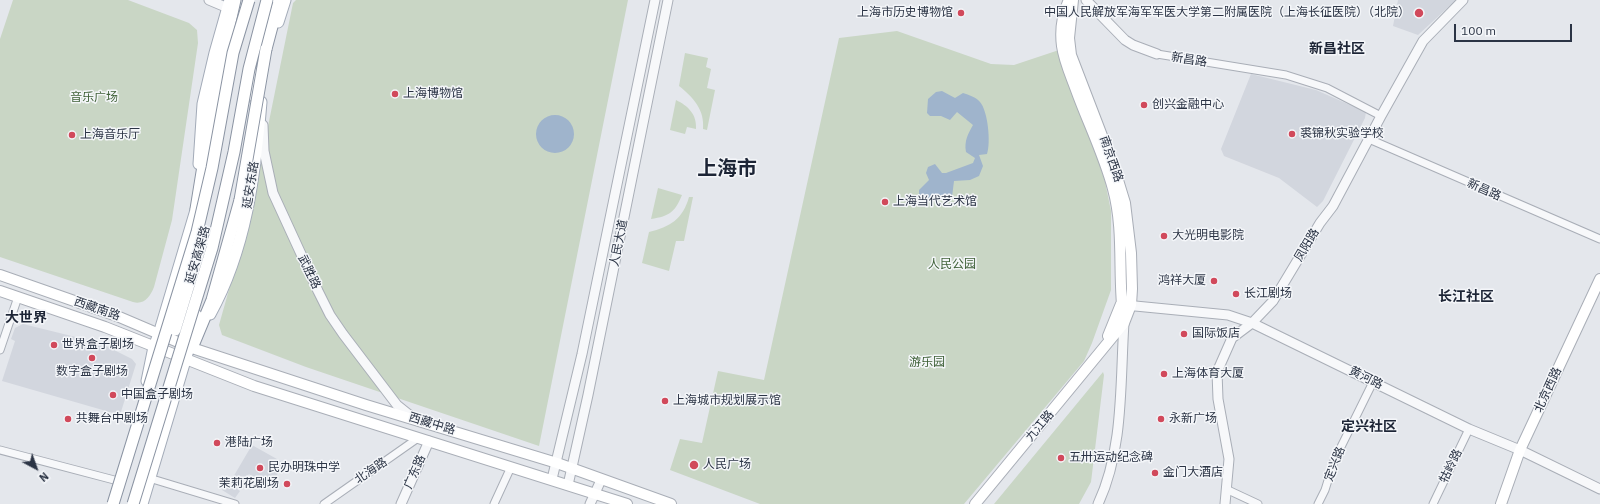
<!DOCTYPE html>
<html>
<head>
<meta charset="utf-8">
<style>
  body { margin:0 }
  #map { position:relative; width:1600px; height:504px; overflow:hidden; background:#e4e7ec; font-family:"IBM Plex Sans",sans-serif }
  canvas { display:block }
  .north { position:absolute; left:16px; top:448px; width:40px; height:40px; -webkit-text-stroke:3px #f4f6f9; paint-order:stroke; rotate:139deg; font-size:11px; font-weight:700; line-height:16px; text-align:center; color:#2b3445 }
  .north::after { content:''; display:block; margin:auto; width:14px; height:18px; background:#2b3445; clip-path:polygon(50% 0,100% 100%,50% 72%,0 100%) }
  .scale { position:absolute; left:1454px; top:24px; width:118px; height:18px; box-sizing:border-box; border:2px solid #2b3445; border-top:0; padding-left:5px; font-size:12px; line-height:14px; white-space:nowrap; color:#2b3445; -webkit-text-stroke:3px #f4f6f9; paint-order:stroke }
</style>
</head>
<body>
<div id="map">
<canvas width="1600" height="504"></canvas>
<div class="north">N</div>
<div class="scale">100 m</div>
</div>
<script>
const c = document.querySelector('canvas').getContext('2d');
c.lineJoin = 'round';
function paint(path, color) { c.fillStyle = color; c.fill(path, 'evenodd'); }
function stroke(path, color, width, dash) { c.strokeStyle = color; c.lineWidth = width; c.lineCap = dash ? 'butt' : 'round'; c.setLineDash(dash || []); c.stroke(path); }
function label(font, color, halo, rows, align = 'center') {
  c.font = font + ' "IBM Plex Sans","Noto Sans SC",sans-serif'; c.lineWidth = 3; c.setLineDash([]); c.textBaseline = 'middle'; c.strokeStyle = halo; c.fillStyle = color; for (const [text, x, y, turn = 0] of rows) {
    c.save(); c.translate(x, y); c.rotate((+turn || 0) * Math.PI / 180); c.textAlign = isNaN(turn) ? turn : align; if (halo) c.strokeText(text, 0, 0); c.fillText(text, 0, 0); c.restore();
  }
}
paint(new Path2D(`
  M1398 0H1456L1418 35 1393 26Z
  M1251 74 1316 90 1366 112 1365 118 1323 201 1317 207 1279 178 1224 156 1221 149Z
  M23 324 100 343 132 359 136 364 120 415 2 381 15 341 11 339 15 328Z
  M252 445 284 463 270 487 263 481 261 483 249 474 237 489 240 491 235 498 222 490 230 478 232 479Z`), '#d2d6de');
paint(new Path2D(`
  M13 0H128L189 23 197 30 198 43 172 220 154 287C150 297 144 305 133 302L0 257V39Z
  M296 0H628L539 446 306 367 222 335 219 325 250 215 293 3Z
  M897 31 991 64 1014 65 1059 50 1102 167 1111 211V290L1092 343 1084 361 964 504H760L670 470 680 439 702 443 718 371 764 380 839 38Z
  M685 53 708 58 706 67 711 69 707 88 715 90 707 130 703 129C705 110 693 97 679 86Z
  M676 100C688 106 697 114 696 129L687 127 685 134 670 130Z
  M658 188 682 195C675 212 670 216 651 219Z
  M689 197H693L684 241H676L669 271 642 263 649 232C670 227 683 219 689 197Z
  M1103 372 1104 375 1091 482 1079 504H994Z`), '#c9d6c5');
paint(new Path2D(`
  M942 91 955 98 963 93C969 95 976 97 980 102 988 111 991 143 987 154L979 155 983 166 979 176 970 180 954 181 952 197 946 201 935 197 930 199 919 195V190L929 180 926 173 928 167 935 164 942 173H946L973 163 975 158 966 152C964 141 968 134 973 125L957 112 950 120 941 116H930L927 113 928 99 936 92Z
  M536 134a19 19 0 1 1 38 0a19 19 0 1 1-38 0Z`), '#9fb4cc');
const minor = new Path2D(`
  M1157 54 1286 75 1327 88 1381 116
  M1369 139 1600 239
  M0 350 18 297
  M0 450 118 481
  M149 478 235 504
  M1228 490 1258 504
  M324 504 418 438
  M494 504 511 467
  M1318 504 1325 490 1334 461 1373 382
  M1433 504 1469 429`);
const tertiary = new Path2D(`
  M209 0 228 8
  M1086 0 1125 40 1133 45 1157 54
  M263 125 264 151 273 193 318 291 330 315 343 334 397 405 412 417
  M1125 305 1228 315 1252 323 1469 429 1520 450 1600 489
  M552 479 582 354 655 0
  M568 485 588 395 668 0
  M401 504 429 441
  M590 504 601 480
  M1098 504C1124 449 1120 382 1124 323
  M1225 504 1229 459 1218 399 1217 372 1232 338 1252 323 1273 301 1320 223 1333 206 1381 116 1423 41 1463 0`);
const secondary = new Path2D(`
  M1068 2C1062 16 1060 31 1062 46 1064 61 1071 76 1076 90 1088 123 1104 155 1113 189 1125 233 1117 279 1124 323
  M0 275 117 316 192 348 366 405 557 463 671 504
  M0 291 105 327 254 386 627 504
  M1108 336 1121 304
  M975 504 1124 323 1131 305 1132 289 1131 253 1125 203 1114 167 1071 55 1069 38 1073 0
  M1501 504 1520 450 1600 279`);
const primary = new Path2D(`
  M278 22 285 0
  M246 97 262 64
  M199 164 203 104 215 53 230 0
  M210 314C246 249 255 175 261 102
  M147 381 154 347 159 334 199 200
  M142 504 189 347 196 315`);
const trunk = new Path2D(`
  M266 49 279 0
  M196 209 217 80 235 0
  M192 348 212 300 240 200`);
stroke(minor, '#a9aeb7', 9);
stroke(tertiary, '#a9aeb7', 11);
stroke(secondary, '#a9aeb7', 12);
stroke(primary, '#a3abb8', 13);
stroke(trunk, '#8b94a3', 13);
stroke(minor, '#f7f8fa', 7);
stroke(tertiary, '#f7f8fa', 9);
stroke(secondary, '#fff', 10);
stroke(primary, '#fff', 11);
stroke(trunk, '#fff', 11);
const trunkBridge = new Path2D(`
  M240 200 266 49
  M175 330 203 239
  M113 504 197 232 212 168 233 53 249 0
  M133 504 212 248 234 152 249 69 267 0`);
stroke(trunkBridge, '#8b94a3', 13, []);
stroke(trunkBridge, '#fff', 11);
for (const [x, y, r, color] of [
  [961,13,4,"#d1495b"],
  [1419,13,5,"#d1495b"],
  [395,94,4,"#d1495b"],
  [1144,105,4,"#d1495b"],
  [1292,134,4,"#d1495b"],
  [72,135,4,"#d1495b"],
  [885,202,4,"#d1495b"],
  [1164,236,4,"#d1495b"],
  [1214,281,4,"#d1495b"],
  [1236,294,4,"#d1495b"],
  [1184,334,4,"#d1495b"],
  [54,345,4,"#d1495b"],
  [92,358,4,"#d1495b"],
  [1164,374,4,"#d1495b"],
  [113,395,4,"#d1495b"],
  [665,401,4,"#d1495b"],
  [68,419,4,"#d1495b"],
  [1161,419,4,"#d1495b"],
  [217,443,4,"#d1495b"],
  [1061,458,4,"#d1495b"],
  [694,465,5,"#d1495b"],
  [260,468,4,"#d1495b"],
  [1155,473,4,"#d1495b"],
  [287,484,4,"#d1495b"]
]) { const dot = new Path2D(); dot.arc(x, y, r, 0, 2 * Math.PI); c.fillStyle = color; c.fill(dot); stroke(dot, '#f4f6f9', 1.5); }
label('12px', '#2b3445', '#f4f6f9', [
  ["上海市历史博物馆",953,13,"right"],
  ["中国人民解放军海军军医大学第二附属医院（上海长征医院）（北院）",1410,13,"right"],
  ["上海博物馆",403,94],
  ["创兴金融中心",1152,105],
  ["裘锦秋实验学校",1300,134],
  ["上海音乐厅",80,135],
  ["上海当代艺术馆",893,202],
  ["大光明电影院",1172,236],
  ["鸿祥大厦",1206,281,"right"],
  ["长江剧场",1244,294],
  ["国际饭店",1192,334],
  ["世界盒子剧场",62,345],
  ["数字盒子剧场",92,372,"center"],
  ["上海体育大厦",1172,374],
  ["中国盒子剧场",121,395],
  ["上海城市规划展示馆",673,401],
  ["共舞台中剧场",76,419],
  ["永新广场",1169,419],
  ["港陆广场",225,443],
  ["五卅运动纪念碑",1069,458],
  ["人民广场",703,465],
  ["民办明珠中学",268,468],
  ["金门大酒店",1163,473],
  ["茉莉花剧场",279,484,"right"]
], 'left');
label('12px', '#2b3445', '#f4f6f9', [
  ["新昌路",1189,60,9],
  ["南京西路",1111,159,71],
  ["延安东路",251,185,-81],
  ["新昌路",1484,190,24],
  ["人民大道",619,243,-79],
  ["凤阳路",1307,245,-59],
  ["延安高架路",198,255,-74],
  ["武胜路",309,272,64],
  ["西藏南路",97,309,19],
  ["黄河路",1366,378,26],
  ["北京西路",1548,390,-65],
  ["西藏中路",432,424,17],
  ["九江路",1040,426,-50],
  ["定兴路",1335,464,-69],
  ["牯岭路",1451,466,-64],
  ["北海路",371,471,-34],
  ["广东路",415,472,-66]
]);
label('12px', '#3f6138', '#f4f6f9', [
  ["音乐广场",94,98],
  ["人民公园",952,265],
  ["游乐园",927,363]
]);
label('bold 14px', '#1d2536', '#f4f6f9', [
  ["新昌社区",1337,49],
  ["长江社区",1466,297],
  ["大世界",26,318],
  ["定兴社区",1369,427]
]);
label('bold 20px', '#1d2536', '#f4f6f9', [
  ["上海市",727,169]
]);
</script>
</body>
</html>
